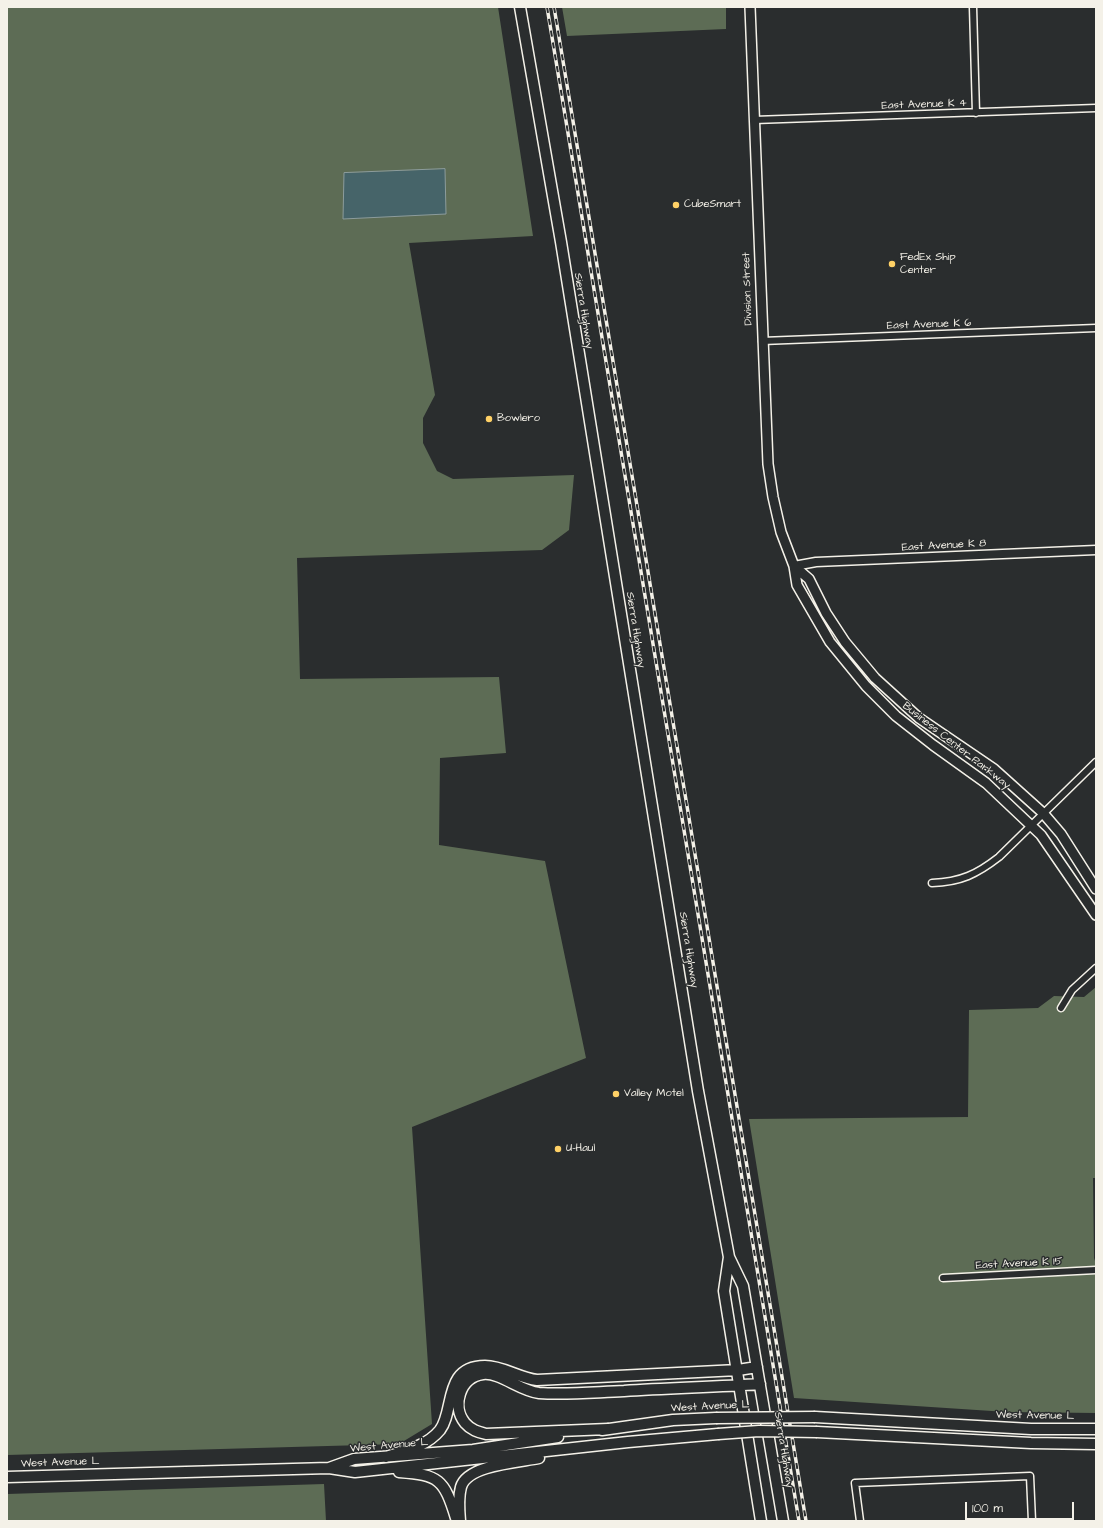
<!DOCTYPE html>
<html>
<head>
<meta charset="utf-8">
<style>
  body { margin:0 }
  #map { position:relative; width:1103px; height:1528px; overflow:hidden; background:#2a2d2e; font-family:"Architects Daughter",sans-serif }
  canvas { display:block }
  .frame { position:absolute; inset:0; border:8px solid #f4f1e8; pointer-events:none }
  .scale { position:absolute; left:965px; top:1502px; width:109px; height:18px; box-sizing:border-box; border:2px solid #f4f1e8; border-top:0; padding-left:5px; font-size:12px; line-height:14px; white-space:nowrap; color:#f4f1e8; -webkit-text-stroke:3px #2a2d2e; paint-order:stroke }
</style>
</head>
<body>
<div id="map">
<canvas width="1103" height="1528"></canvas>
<div class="frame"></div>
<div class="scale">100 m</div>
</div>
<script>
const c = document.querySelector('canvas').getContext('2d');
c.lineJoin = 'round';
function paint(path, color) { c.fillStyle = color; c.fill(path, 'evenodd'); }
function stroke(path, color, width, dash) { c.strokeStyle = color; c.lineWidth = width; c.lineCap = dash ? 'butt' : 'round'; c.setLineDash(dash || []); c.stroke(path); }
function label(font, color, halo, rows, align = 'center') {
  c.font = font + ' "Architects Daughter",sans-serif'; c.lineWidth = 3; c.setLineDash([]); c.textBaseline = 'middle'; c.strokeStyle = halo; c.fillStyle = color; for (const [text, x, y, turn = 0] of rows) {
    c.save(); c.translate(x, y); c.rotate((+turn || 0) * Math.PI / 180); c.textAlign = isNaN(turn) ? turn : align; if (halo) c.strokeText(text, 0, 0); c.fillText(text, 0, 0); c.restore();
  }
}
paint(new Path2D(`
  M7 7H498L533 236 409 243 435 395 423 418V443L437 471 453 479 574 475 569 530 542 550 297 558 300 679 499 677 506 753 440 758 439 845 545 861 586 1058 412 1127 432 1424 399 1444 7 1455Z
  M562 7H726V29L567 36Z
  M1096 987V1178H1093L1094 1258 1096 1264V1413L1007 1412 794 1398 749 1119 968 1117 969 1010 1038 1008 1054 996 1084 997Z
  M324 1484 326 1521H7V1494Z`), '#5d6c55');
const water = new Path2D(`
  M445 169 446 214 343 219 344 173Z`);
paint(water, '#466469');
stroke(water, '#8c9c9c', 1);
const minor = new Path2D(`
  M973 7 976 113
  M754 120 1096 108
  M762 341 1096 328
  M932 883C961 882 977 874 999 857L1096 762
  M1061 1008 1072 990 1096 968
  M943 1278 1096 1270
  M860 1521 855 1483 1030 1476 1032 1521`);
const tertiary = new Path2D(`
  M794 566 816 562 1096 550`);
const secondary = new Path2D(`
  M750 7 768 464 773 497 781 532 794 566 797 585 830 642 866 686 896 716 933 745 986 783 1041 835 1096 915
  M794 566 809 579 826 613 845 642 875 678 919 718 994 769 1043 813 1061 834 1096 889`);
const primary = new Path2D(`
  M520 7 561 242 698 1091 729 1257 743 1286 783 1521
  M729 1257 724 1291 761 1521
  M815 1417 1031 1429H1096
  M608 1429 486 1434C478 1432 471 1430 465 1423 451 1406 460 1377 483 1374 500 1372 520 1391 539 1393 567 1395 596 1392 624 1391 670 1388 715 1387 760 1384
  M602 1430 673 1420 716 1418
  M817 1432 1031 1443 1096 1444
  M386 1457C405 1451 427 1446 440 1430 455 1410 443 1366 485 1366 503 1366 519 1378 537 1380L738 1370 757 1367
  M329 1468 354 1459 473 1450 558 1437
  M399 1472C439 1475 444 1479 456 1518
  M7 1477 329 1468 355 1472 628 1442 718 1434
  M460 1521C459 1510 458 1498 461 1487 467 1465 519 1462 539 1458`);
stroke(minor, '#f4f1e8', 9);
stroke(tertiary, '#f4f1e8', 11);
stroke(secondary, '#f4f1e8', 12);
stroke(primary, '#f4f1e8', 13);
stroke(minor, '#2a2d2e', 6);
stroke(tertiary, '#2a2d2e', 8);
stroke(secondary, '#2a2d2e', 9);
stroke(primary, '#2a2d2e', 10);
const rail = new Path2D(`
  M547 7 799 1521
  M554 7 806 1521`);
stroke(rail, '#f4f1e8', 3.5);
stroke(rail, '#2a2d2e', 2, [6]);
const primaryBridge = new Path2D(`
  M716 1418 815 1417
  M718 1434 759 1431 817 1432`);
stroke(primaryBridge, '#f4f1e8', 13, []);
stroke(primaryBridge, '#2a2d2e', 10);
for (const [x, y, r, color] of [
  [676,205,4,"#ffd166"],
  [892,264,4,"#ffd166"],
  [489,419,4,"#ffd166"],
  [616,1094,4,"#ffd166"],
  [558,1149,4,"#ffd166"]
]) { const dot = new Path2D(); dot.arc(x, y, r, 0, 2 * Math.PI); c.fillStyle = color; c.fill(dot); stroke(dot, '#2a2d2e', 1.5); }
label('11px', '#f4f1e8', '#2a2d2e', [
  ["East Avenue K 4",924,105,-2],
  ["Division Street",748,289,-92],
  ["Sierra Highway",583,311,81],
  ["East Avenue K 6",929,325,-2],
  ["East Avenue K 8",944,546,-3],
  ["Sierra Highway",635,630,81],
  ["Business Center Parkway",956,746,38],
  ["Sierra Highway",688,950,81],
  ["East Avenue K 15",1019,1264,-3],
  ["West Avenue L",710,1407,-3],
  ["West Avenue L",1035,1416,1],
  ["West Avenue L",389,1446,-5],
  ["Sierra Highway",783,1450,81],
  ["West Avenue L",60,1463,-2]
]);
label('11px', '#f4f1e8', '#2a2d2e', [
  ["CubeSmart",684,205],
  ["FedEx Ship",900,258],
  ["Center",900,271],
  ["Bowlero",497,419],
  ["Valley Motel",624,1094],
  ["U-Haul",566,1149]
], 'left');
</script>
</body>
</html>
